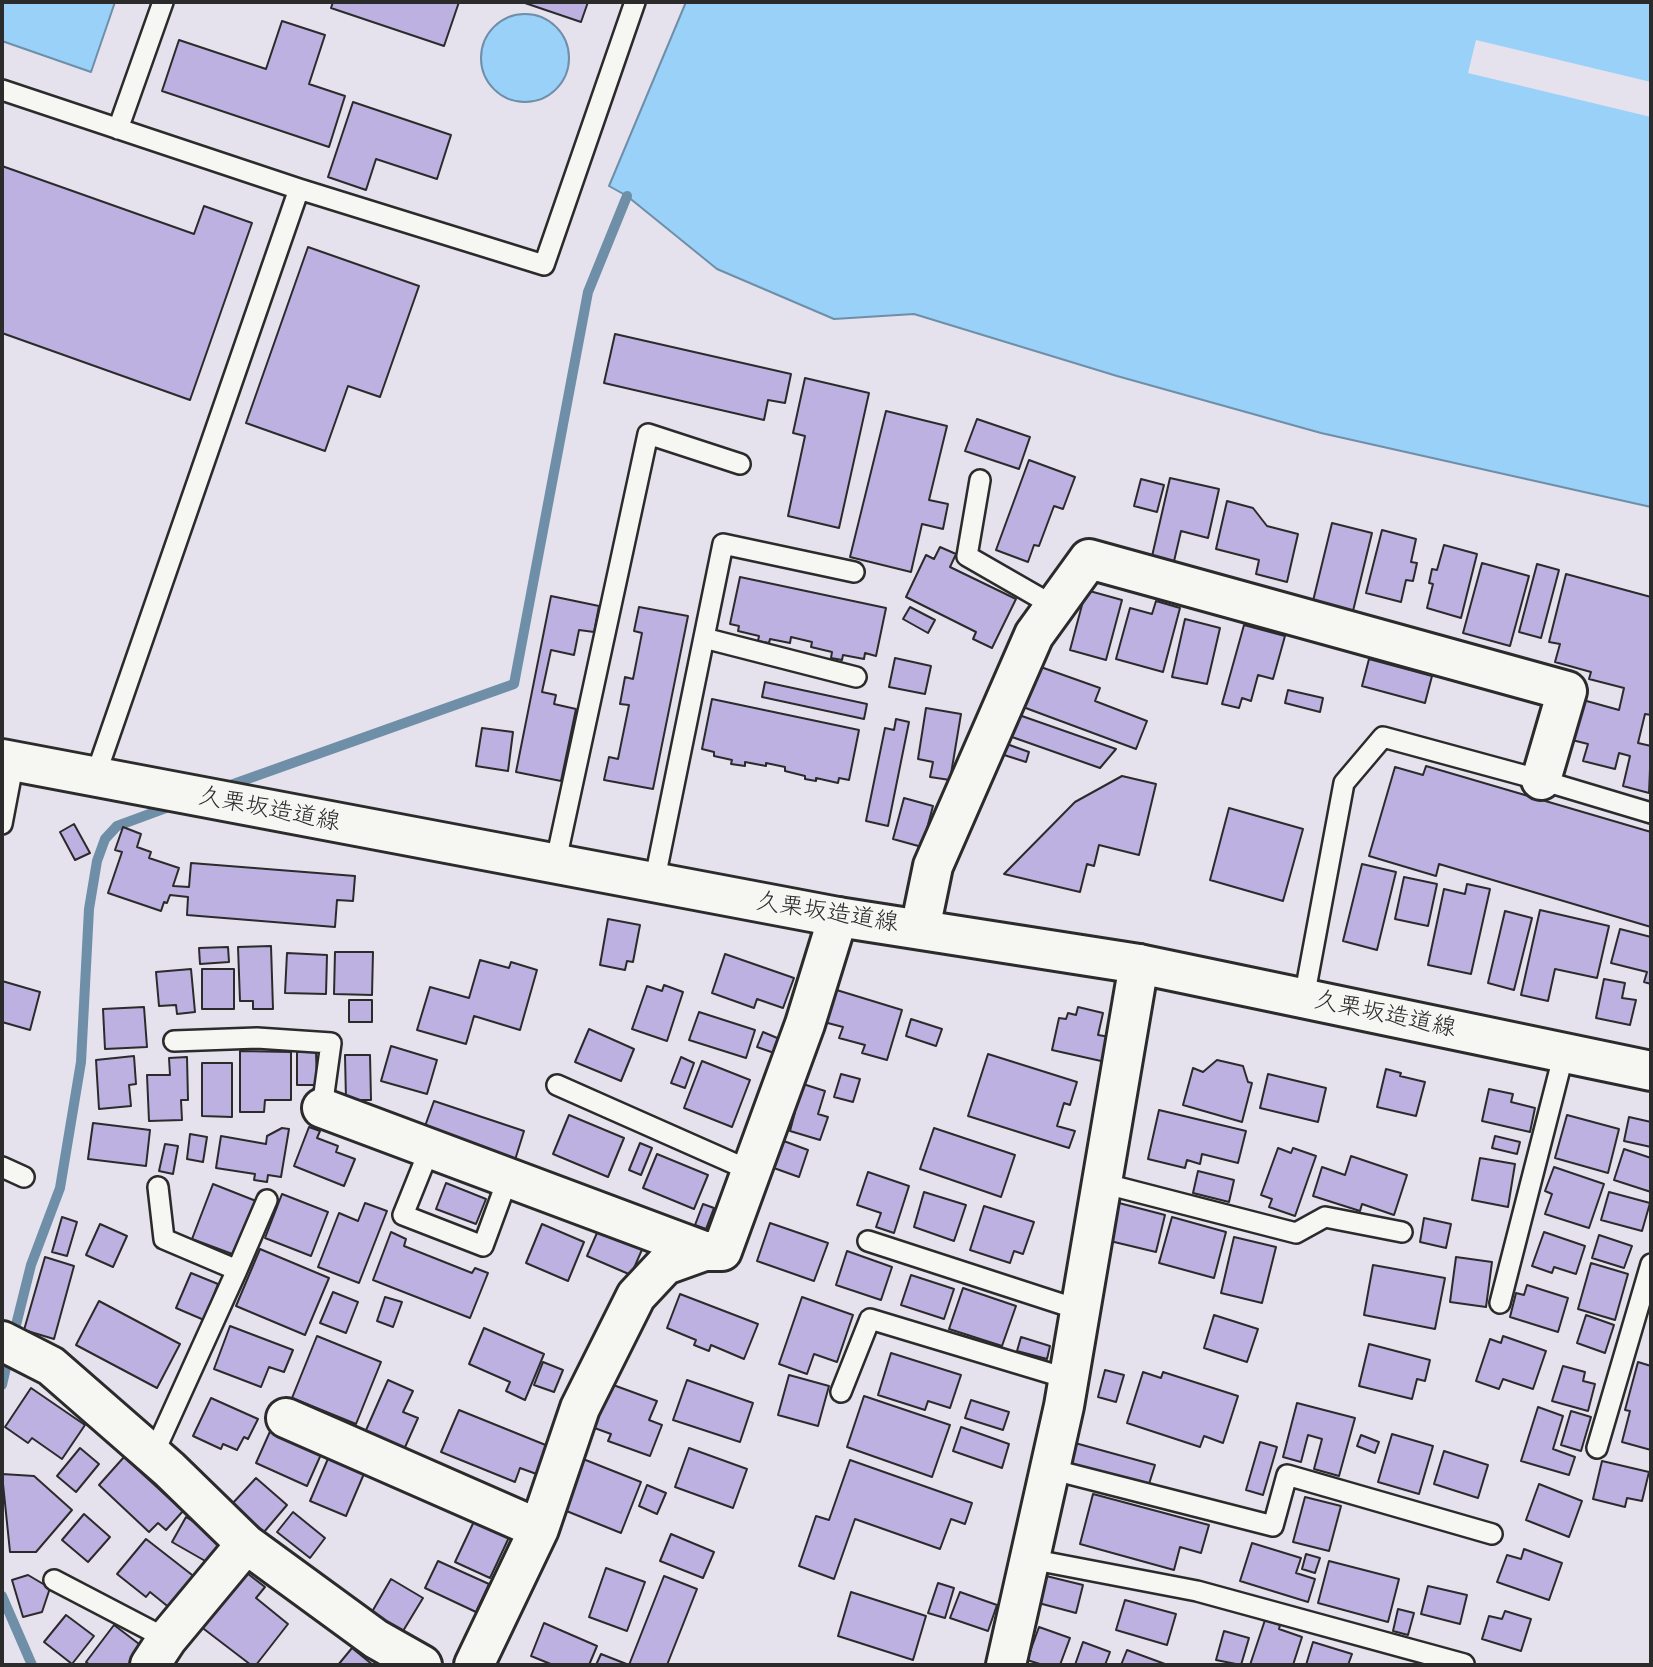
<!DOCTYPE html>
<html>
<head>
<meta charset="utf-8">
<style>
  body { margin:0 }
  #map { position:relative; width:1653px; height:1667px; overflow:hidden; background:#e5e1ed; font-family:Itim,sans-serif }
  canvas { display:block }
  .frame { position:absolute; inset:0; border:4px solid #2b2b2b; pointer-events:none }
</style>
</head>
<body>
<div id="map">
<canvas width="1653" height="1667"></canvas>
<div class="frame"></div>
</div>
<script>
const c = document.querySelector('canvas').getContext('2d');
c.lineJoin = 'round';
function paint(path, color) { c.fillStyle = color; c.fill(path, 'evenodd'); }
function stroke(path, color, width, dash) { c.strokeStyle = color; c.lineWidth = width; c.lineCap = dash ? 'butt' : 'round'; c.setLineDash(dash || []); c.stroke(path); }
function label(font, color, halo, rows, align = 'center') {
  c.font = font + ' Itim,"Klee One",sans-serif'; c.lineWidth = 5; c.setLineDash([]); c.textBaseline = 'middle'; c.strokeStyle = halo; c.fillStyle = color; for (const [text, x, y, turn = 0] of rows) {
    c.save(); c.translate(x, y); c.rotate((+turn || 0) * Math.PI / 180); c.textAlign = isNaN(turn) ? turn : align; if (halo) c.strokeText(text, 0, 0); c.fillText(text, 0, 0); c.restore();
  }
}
const water = new Path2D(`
  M2 2H115L91 72 2 41Z
  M686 2H1651V507L1321 433 1117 376 914 314 834 319 717 269 627 196 609 186Z
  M481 58a44 44 0 1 1 88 0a44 44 0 1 1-88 0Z`);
paint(water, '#9ad1f9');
stroke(water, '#6e8fa7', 2);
paint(new Path2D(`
  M1476 40 1651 82V117L1468 73Z`), '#e5e1ed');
stroke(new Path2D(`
  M225 787 514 684 588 292 627 196
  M14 1333 31 1265 60 1188 81 1062 89 909 97 861 105 839 117 826 174 805
  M2 1385 8 1359
  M2 1596 32 1665`), '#6e8fa7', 10);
const building = new Path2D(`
  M333 2H459L444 46 331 8Z
  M522 2H588L581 22Z
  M282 21 325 35 309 84 345 96 329 147 162 91 179 40 266 69Z
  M353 102 451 135 437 179 376 159 366 190 328 177Z
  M2 166 194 234 204 206 252 223 190 400 2 333Z
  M308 247 419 286 380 397 348 386 325 451 246 423Z
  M615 334 791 374 785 403 768 400 764 420 604 383Z
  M805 378 869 393 839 528 788 516 805 436 793 433Z
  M886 411 947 426 929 500 948 504 943 529 922 524 911 572 850 557Z
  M977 419 1030 437 1019 469 965 451Z
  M1029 460 1075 477 1063 509 1054 506 1039 546 1034 545 1028 562 996 550Z
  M1170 478 1219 489 1208 538 1181 531 1172 570 1150 565Z
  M1141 479 1164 485 1157 512 1134 506Z
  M1227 501 1253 508 1267 526 1298 534 1287 582 1256 574 1259 560 1216 549Z
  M1332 523 1372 533 1353 611 1313 601Z
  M1382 530 1416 539 1411 562 1417 563 1413 581 1406 580 1401 602 1366 593Z
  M1444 545 1477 554 1461 618 1427 608 1433 584 1429 583 1432 569 1437 570Z
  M940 547 956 554 950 567 1016 599 992 648 973 639 976 632 906 597 926 555 934 559Z
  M1482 563 1529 576 1510 646 1463 633Z
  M1537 564 1559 570 1541 638 1519 632Z
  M1566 574 1651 597V715L1645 714 1638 743 1651 746 1649 793 1623 786 1630 756 1619 753 1615 769 1583 761 1588 744 1572 740 1583 700 1619 710 1624 688 1589 679 1591 672 1555 662 1560 644 1549 642Z
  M740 577 886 608 876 656 865 653 864 659 843 655 842 660 831 658 832 652 811 647 812 642 791 637 790 643 770 639 769 643 758 641 759 636 738 631 739 626 730 624Z
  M1086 590 1122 600 1106 660 1070 650Z
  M551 596 599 606 594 632 579 630 574 655 551 650 542 692 556 695 554 704 576 709 561 781 516 772Z
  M1156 601 1180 608 1163 672 1116 659 1130 608 1152 614Z
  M639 607 688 616 653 789 604 780 609 757 618 759 629 705 620 704 625 677 633 679 642 633 634 631Z
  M910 607 935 620 928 633 903 619Z
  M1185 619 1220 628 1207 684 1172 677Z
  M1244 625 1285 636 1273 679 1258 675 1251 701 1242 698 1239 708 1222 704Z
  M895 658 931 666 925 694 889 687Z
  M1369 659 1432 676 1425 703 1362 686Z
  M1038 666 1100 688 1095 701 1147 721 1136 749 1023 707Z
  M765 682 867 704 864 719 762 697Z
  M1288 690 1323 698 1320 712 1285 703Z
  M712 699 859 730 849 780 839 778 838 783 816 778V781L805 779V776L785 771V767L766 763V766L745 762V766L731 764 732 760 714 756V752L702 749Z
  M926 708 961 714 950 780 930 777 933 762 918 759Z
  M1019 715 1116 749 1100 768 1012 737Z
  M896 719 909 722 888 826 866 821 885 728 894 730Z
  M482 728 513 732 508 771 476 766Z
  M1004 743 1029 752 1026 762 1001 754Z
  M1426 766 1651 832V927L1439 864 1436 876 1369 856 1395 767 1423 775Z
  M1122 776 1156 784 1139 855 1099 845 1094 866 1087 864 1080 892 1004 874 1075 802Z
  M904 798 933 806 922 847 893 839Z
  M1229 808 1303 829 1283 901 1210 880Z
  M74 824 90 853 75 860 60 832Z
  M123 827 141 834 137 847 151 852 149 858 179 868 173 886 189 887 191 863 355 876 353 901 337 900 335 927 187 915 188 897 170 895 167 903 164 902 161 911 108 893 122 852 115 850Z
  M1362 864 1396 872 1377 950 1343 941Z
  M1404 877 1437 884 1428 926 1395 919Z
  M1467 884 1490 889 1471 974 1428 965 1444 889 1465 894Z
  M1540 910 1609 926 1597 978 1555 969 1548 1001 1521 995Z
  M1505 911 1532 918 1514 990 1488 983Z
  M608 919 640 925 633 962 627 961 625 970 600 965Z
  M1620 929 1651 937V984L1644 982 1647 972 1611 963Z
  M271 946 273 1009H253V1001H240L238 947Z
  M228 947 229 962 200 964 199 948Z
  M335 952H373L372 995 334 994Z
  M287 953 327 955 326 994 285 993Z
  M725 954 794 978 783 1008 757 999 754 1008 712 993Z
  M480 960 509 968 511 962 537 970 520 1030 474 1016 466 1044 417 1030 430 987 469 998Z
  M191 969 195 1012 177 1014 176 1005 159 1006 156 972Z
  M202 969H234V1009H202Z
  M1604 979 1625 983 1622 998 1636 1000 1630 1025 1596 1018Z
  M2 981 40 992 30 1030 2 1022Z
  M664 985 683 992 667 1041 632 1029 647 986 662 991Z
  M830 988 902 1010 887 1060 862 1053 865 1045 839 1038 843 1027 820 1021Z
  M349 1000H372V1022H349Z
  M144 1007 147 1047 105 1049 103 1009Z
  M1078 1007 1103 1013 1098 1035 1116 1038 1110 1063 1052 1050 1059 1018 1066 1019 1068 1013 1076 1015Z
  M699 1012 755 1030 746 1058 689 1040Z
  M911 1019 942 1029 936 1046 906 1036Z
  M589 1029 634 1049 621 1081 575 1062Z
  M763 1032 782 1040 777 1054 757 1047Z
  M391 1046 437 1060 427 1094 381 1081Z
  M240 1051 291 1052V1100H265L264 1112H240Z
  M297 1052H316L317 1085H297Z
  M988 1054 1077 1082 1070 1105 1064 1103 1057 1126 1075 1131 1069 1148 968 1116Z
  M345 1055H370L371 1100H346Z
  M134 1056 136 1084 129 1085 131 1106 99 1109 96 1060Z
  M187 1057 188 1100H181L182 1120 149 1121 147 1075H170L169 1058Z
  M681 1057 694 1063 685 1088 671 1083Z
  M1217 1060 1243 1066 1248 1082 1252 1083 1242 1122 1183 1105 1193 1068 1203 1072Z
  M702 1061 750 1080 732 1127 684 1108Z
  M202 1063H232V1117L202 1116Z
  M1386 1069 1401 1073 1400 1076 1425 1082 1416 1116 1377 1107Z
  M841 1074 860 1079 853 1102 834 1097Z
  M1268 1074 1326 1088 1318 1122 1260 1108Z
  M803 1084 825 1091 818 1114 828 1117 820 1140 790 1131 795 1112 786 1110 791 1095 799 1098Z
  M1489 1089 1513 1094 1511 1102 1535 1108 1530 1132 1482 1121Z
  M434 1101 524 1131 515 1160 424 1129Z
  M1159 1110 1246 1131 1238 1163 1202 1154 1200 1164 1187 1160 1185 1168 1148 1159Z
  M569 1115 624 1138 608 1177 553 1154Z
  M1567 1115 1619 1129 1608 1173 1555 1158Z
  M1629 1117 1651 1122V1147L1624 1141Z
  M93 1123 150 1130 146 1166 88 1159Z
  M309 1127 320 1131 317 1138 338 1146 336 1152 355 1159 344 1186 294 1166Z
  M282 1128 289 1129 281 1177 268 1175 267 1182 254 1180 255 1174 216 1168 221 1136 266 1144 267 1136Z
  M934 1128 1015 1155 1001 1197 920 1169Z
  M190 1134 207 1137 203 1162 187 1159Z
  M1495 1136 1520 1142 1517 1154 1492 1148Z
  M781 1140 808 1150 799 1177 771 1167Z
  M640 1143 652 1148 641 1175 629 1170Z
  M165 1144 178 1146 173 1174 159 1171Z
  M1278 1148 1291 1153 1293 1148 1316 1156 1295 1216 1269 1207 1272 1199 1261 1195Z
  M1624 1149 1651 1158V1192L1614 1180Z
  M657 1154 708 1175 694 1209 643 1188Z
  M1351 1156 1407 1175 1394 1215 1362 1204 1360 1211 1313 1196 1322 1167 1345 1175Z
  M1480 1158 1515 1164 1508 1207 1472 1200Z
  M1554 1167 1604 1184 1589 1228 1545 1214 1552 1194 1545 1191Z
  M1198 1171 1234 1180 1229 1202 1193 1193Z
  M868 1172 909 1186 894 1233 876 1227 881 1213 857 1205Z
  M446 1183 486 1199 476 1224 436 1209Z
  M213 1184 256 1201 235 1255 192 1239Z
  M924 1192 966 1205 954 1241 914 1227Z
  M1609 1192 1650 1203 1642 1231 1601 1220Z
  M282 1194 328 1212 311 1256 265 1238Z
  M365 1203 387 1211 359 1283 318 1267 339 1213 358 1221Z
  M1119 1203 1165 1215 1156 1252 1110 1241Z
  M703 1204 714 1208 706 1229 695 1225Z
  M984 1206 1034 1222 1023 1254 1014 1251 1010 1263 970 1250Z
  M62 1217 77 1222 67 1256 52 1252Z
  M1172 1217 1226 1232 1214 1278 1159 1263Z
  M1424 1218 1451 1224 1446 1248 1420 1242Z
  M770 1223 828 1243 814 1281 757 1261Z
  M100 1224 127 1236 113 1267 86 1255Z
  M542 1224 584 1242 568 1281 526 1263Z
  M600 1226 644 1245 631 1275 587 1256Z
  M391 1232 406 1239 404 1246 472 1273 475 1268 488 1273 470 1318 373 1280Z
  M1544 1232 1585 1246 1576 1274 1554 1267 1552 1273 1532 1266Z
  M1599 1235 1632 1246 1624 1268 1592 1258Z
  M1234 1237 1276 1247 1262 1303 1221 1293Z
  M260 1249 329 1278 305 1335 236 1306Z
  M847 1251 892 1267 881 1300 836 1285Z
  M45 1257 74 1266 54 1339 24 1330Z
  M1456 1257 1492 1262 1486 1307 1450 1302Z
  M1591 1263 1628 1274 1615 1320 1578 1309Z
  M1373 1265 1445 1278 1435 1329 1364 1315Z
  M191 1273 218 1284 204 1320 176 1308Z
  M911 1275 954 1289 944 1319 901 1305Z
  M1527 1285 1568 1298 1558 1332 1510 1317 1516 1293 1524 1295Z
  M963 1288 1016 1306 1002 1346 949 1329Z
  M333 1292 358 1302 346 1333 320 1323Z
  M680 1294 758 1324 744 1359 711 1345 709 1351 694 1345 696 1340 667 1328Z
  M385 1297 402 1302 393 1327 377 1321Z
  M802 1297 853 1315 837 1362 814 1354 807 1374 779 1364Z
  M99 1301 180 1344 157 1388 76 1345Z
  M1214 1315 1258 1329 1247 1362 1204 1348Z
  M1586 1315 1614 1325 1605 1353 1577 1343Z
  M230 1326 293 1350 284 1372 269 1367 261 1387 214 1369Z
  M484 1328 544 1354 525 1400 506 1391 510 1382 469 1364Z
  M317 1336 381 1362 356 1424 292 1398Z
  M1503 1336 1546 1351 1533 1389 1503 1379 1499 1389 1476 1381 1490 1339 1501 1343Z
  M1021 1337 1050 1346 1047 1359 1017 1351Z
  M1369 1344 1430 1360 1425 1381 1417 1379 1412 1399 1359 1386Z
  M891 1353 961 1375 950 1408 928 1401 925 1410 878 1395Z
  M543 1362 563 1370 554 1392 534 1385Z
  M1638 1362 1651 1366V1450L1622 1442 1630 1411 1625 1410Z
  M1563 1366 1585 1372 1583 1381 1595 1384 1588 1411 1552 1401Z
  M1105 1370 1124 1375 1116 1402 1098 1397Z
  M1143 1372 1161 1378 1163 1372 1238 1396 1223 1443 1204 1436 1200 1447 1127 1423Z
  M789 1375 829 1386 818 1426 778 1415Z
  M388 1380 413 1391 403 1412 418 1418 402 1454 363 1437Z
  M687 1380 753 1403 740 1442 673 1420Z
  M605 1382 657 1401 649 1420 662 1425 650 1456 608 1441 611 1434 589 1426Z
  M31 1388 85 1425 62 1459 32 1438 28 1443 5 1427Z
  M864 1396 950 1425 932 1477 847 1447Z
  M211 1398 258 1419 248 1439 244 1437 237 1450 223 1444 221 1449 193 1436Z
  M971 1400 1009 1412 1003 1430 965 1418Z
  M1297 1403 1355 1418 1339 1476 1314 1469 1322 1439 1308 1435 1301 1462 1283 1457Z
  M1538 1407 1563 1416 1553 1449 1575 1457 1569 1475 1521 1461Z
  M459 1410 553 1448 542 1476 520 1468 515 1482 441 1452Z
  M1571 1411 1591 1417 1581 1451 1561 1445Z
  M272 1427 323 1450 307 1486 256 1463Z
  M961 1427 1009 1444 1002 1468 953 1451Z
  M1392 1434 1433 1446 1419 1494 1378 1482Z
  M1361 1435 1379 1442 1375 1453 1357 1446Z
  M1260 1442 1277 1447 1263 1495 1246 1490Z
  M1075 1443 1155 1465 1148 1487 1069 1464Z
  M80 1448 99 1464 76 1492 57 1476Z
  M689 1448 747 1469 733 1508 675 1487Z
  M1444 1451 1488 1465 1478 1498 1434 1484Z
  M330 1454 366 1469 346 1516 310 1501Z
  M124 1457 183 1511 166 1530 158 1523 149 1532 99 1485Z
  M578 1457 641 1482 621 1533 559 1508Z
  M850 1460 972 1503 965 1524 951 1519 940 1549 855 1519 834 1579 799 1566 816 1516 829 1520Z
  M1602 1461 1649 1472 1642 1501 1627 1498 1625 1507 1593 1499Z
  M2 1474 34 1476 72 1510 36 1552H10Z
  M256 1478 287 1505 264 1532 232 1504Z
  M1539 1484 1582 1501 1569 1537 1526 1520Z
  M647 1485 666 1493 657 1514 639 1506Z
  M1093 1494 1209 1525 1201 1553 1180 1547 1174 1570 1080 1544Z
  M1305 1497 1341 1506 1329 1551 1293 1542Z
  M293 1512 325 1538 310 1558 277 1532Z
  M84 1514 110 1537 88 1562 62 1540Z
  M477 1515 512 1531 490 1578 455 1562Z
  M186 1517 228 1543 214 1566 172 1542Z
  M671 1534 714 1552 703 1578 660 1561Z
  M146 1539 196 1578 171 1609 150 1592 146 1597 117 1574Z
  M1252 1543 1301 1558 1296 1573 1315 1579 1308 1602 1240 1581Z
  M1524 1549 1562 1563 1549 1600 1497 1582 1507 1555 1521 1559Z
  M1306 1554 1320 1558 1315 1573 1302 1569Z
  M438 1561 489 1584 476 1612 425 1588Z
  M1329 1561 1399 1579 1388 1622 1318 1603Z
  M606 1568 645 1582 627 1631 589 1617Z
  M243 1570 265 1587 256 1598 288 1624 256 1665H251L200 1626Z
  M1038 1574 1083 1585 1076 1613 1031 1601Z
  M28 1575 50 1588 42 1612 23 1617 12 1580Z
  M664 1576 697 1589 667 1665H596L601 1654 629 1665Z
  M391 1579 423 1598 400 1636 369 1617Z
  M938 1583 954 1588 945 1618 928 1613Z
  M1428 1586 1467 1595 1460 1624 1421 1614Z
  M851 1592 926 1616 913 1660 838 1636Z
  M960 1592 997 1605 988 1631 950 1618Z
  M1125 1600 1176 1614 1167 1645 1116 1630Z
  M1398 1609 1414 1613 1408 1635 1393 1631Z
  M1505 1611 1531 1619 1521 1651 1482 1639 1489 1616 1502 1619Z
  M66 1615 94 1636 72 1664 44 1642Z
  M1265 1620 1280 1625 1279 1629 1302 1637 1293 1665H1250Z
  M544 1623 597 1646 589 1665H553L531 1656Z
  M114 1625 147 1650 135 1665H90L86 1662Z
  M1039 1627 1070 1638 1060 1665H1043L1027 1660Z
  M1224 1631 1249 1638 1241 1665 1216 1660Z
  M1083 1642 1110 1652 1105 1665H1075Z
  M1313 1642 1352 1654 1348 1665H1306Z
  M352 1648 373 1665H338Z
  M1127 1650 1165 1664V1665H1121Z`);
paint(building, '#bdb1e2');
stroke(building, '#2b2b2b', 2);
const lane = new Path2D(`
  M2 90 299 189 544 265 635 2
  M118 129 163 2
  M980 480 967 556 1054 606
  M704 638 856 677
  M95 777 299 189
  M2 824 14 761
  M555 865 648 434 740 464
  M654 883 723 544 854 572
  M1304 998 1344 783 1383 737 1541 780 1651 813
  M174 1041 257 1038 331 1043 322 1108
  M557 1085 751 1171
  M430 1148 403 1215 483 1246 508 1178
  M2 1167 24 1177
  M1102 1183 1296 1233 1325 1217 1402 1232
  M868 1241 1080 1310
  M237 1270 267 1200
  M1500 1303 1564 1053
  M841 1392 870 1319 1069 1379
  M1597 1448 1651 1264
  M153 1455 237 1270 164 1239 158 1187
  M1050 1469 1273 1526 1287 1475 1492 1534
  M1030 1559 1197 1591 1464 1664
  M54 1580 167 1639`);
const street = new Path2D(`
  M920 929 933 866 1034 635 1089 559 1567 691 1541 780
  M322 1108 704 1251
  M2 1341 51 1366 169 1469 246 1544 376 1639 422 1665
  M286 1418 539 1529
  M150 1665 167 1639 246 1544
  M474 1665 539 1529 580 1408 636 1296 665 1265 704 1251H722L805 1024 838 917
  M1006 1665 1064 1406 1139 964`);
const secondary = new Path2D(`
  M2 759 838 917 1139 964 1651 1071`);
stroke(lane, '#2b2b2b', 24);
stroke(street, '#2b2b2b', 44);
stroke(secondary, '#2b2b2b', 44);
stroke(lane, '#f6f6f2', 19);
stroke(street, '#f6f6f2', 38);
stroke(secondary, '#f6f6f2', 38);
label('24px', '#2b2b2b', '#f6f6f2', [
  ["久栗坂造道線",269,810,11],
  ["久栗坂造道線",827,913,9],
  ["久栗坂造道線",1385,1015,12]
]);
</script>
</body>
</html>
